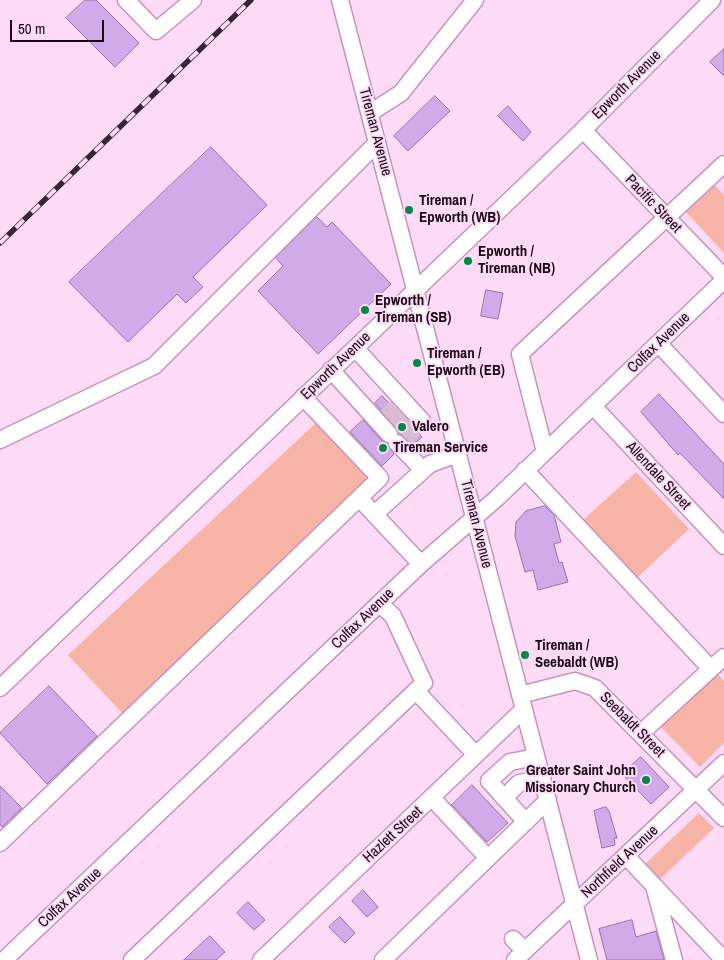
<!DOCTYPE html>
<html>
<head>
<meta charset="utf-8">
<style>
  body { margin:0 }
  #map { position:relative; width:724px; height:960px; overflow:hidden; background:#fddbf6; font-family:"Archivo Narrow",sans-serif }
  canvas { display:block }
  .scale { position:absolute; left:10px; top:20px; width:94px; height:22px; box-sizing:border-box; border:2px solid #190716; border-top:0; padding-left:6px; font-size:15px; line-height:18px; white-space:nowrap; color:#190716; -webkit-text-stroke:4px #fddbf6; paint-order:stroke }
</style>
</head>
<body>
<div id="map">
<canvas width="724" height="960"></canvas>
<div class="scale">50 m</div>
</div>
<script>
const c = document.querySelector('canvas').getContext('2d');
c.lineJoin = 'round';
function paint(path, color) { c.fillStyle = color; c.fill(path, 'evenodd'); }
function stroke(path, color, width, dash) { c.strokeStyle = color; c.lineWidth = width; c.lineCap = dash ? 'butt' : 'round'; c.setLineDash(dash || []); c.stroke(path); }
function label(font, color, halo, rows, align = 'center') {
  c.font = font + ' "Archivo Narrow",sans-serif'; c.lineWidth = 4; c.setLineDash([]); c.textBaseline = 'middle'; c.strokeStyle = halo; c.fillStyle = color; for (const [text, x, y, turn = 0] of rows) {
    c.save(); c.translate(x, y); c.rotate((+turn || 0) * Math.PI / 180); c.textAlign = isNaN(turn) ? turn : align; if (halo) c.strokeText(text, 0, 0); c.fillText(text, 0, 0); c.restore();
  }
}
paint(new Path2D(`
  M713 183 724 195V253L684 210Z
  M319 420 374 478 125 716 68 655Z
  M636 472 689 529 636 579 582 521Z
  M715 671 724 681V743L700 767 658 724Z
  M699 813 714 828 658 881 644 865Z`), '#f7b4a6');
const building = new Path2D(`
  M85 0H96L139 43 115 67 66 18Z
  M724 49V76L710 62Z
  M435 96 450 111 408 151 394 136Z
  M508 106 531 132 523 141 498 116Z
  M211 147 267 205 193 277 203 287 186 303 177 294 128 342 69 282Z
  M317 217 327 227 332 222 391 284 318 354 258 291 283 266 276 258Z
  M486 290 503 293 498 319 481 316Z
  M659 394 724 464V499L680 453 678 455 641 412Z
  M382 396 422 437 413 445 399 433 396 427 375 403Z
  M363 420 382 441 387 444 394 454 382 466 350 432Z
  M545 506 554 515 561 542 554 544 559 563 562 562 568 582 538 590 533 570 525 572 515 536 516 522 526 511Z
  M49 686 97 736 47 784 0 733Z
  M641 757 669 787 651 804 622 774Z
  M472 785 508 823 487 842 452 805Z
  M0 786 22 808 2 827 0 824Z
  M606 807 609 811 617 838H614L615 845 602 848 594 811Z
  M363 890 378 907 367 917 352 901Z
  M248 902 265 920 254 930 237 913Z
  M340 917 355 933 345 943 329 927Z
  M632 920 636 937 656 931 664 960H607L599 929Z
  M210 936 225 952 216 960H184Z`);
paint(building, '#d1abe9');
stroke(building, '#9372a6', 1);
stroke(new Path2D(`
  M385 417 396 407
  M394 428 405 417
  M405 438 415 428`), '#dbbbd4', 16, [16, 8]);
const minor = new Path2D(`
  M126 0 156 31 193 0
  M340 0 589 960
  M370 113 401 93 475 0
  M583 130 724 277
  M658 343 724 414
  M355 348 422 421
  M331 370 389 434
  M593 406 724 546
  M0 440 154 366 377 143
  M397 443 423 470
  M545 452 520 354 724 164
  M525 470 711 669
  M360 499 421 564
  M379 510 430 464 458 454
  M0 688 583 130 712 0
  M416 691 476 755
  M520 695 575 681 595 688 724 818
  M641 733 724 657
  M432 798 488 858
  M504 798 519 783 542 779
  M526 822 489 781 510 762 536 757
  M0 843 380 478 303 397
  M626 856 724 960
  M655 890 674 960
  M513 939 525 951
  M4 960 421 564 497 498 724 280
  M132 960 424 683 393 616 380 604
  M261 960 524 709
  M383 960 548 800
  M515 960 724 763`);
stroke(minor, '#c793be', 19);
stroke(minor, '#fff', 16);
const rail = new Path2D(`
  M0 243 251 0`);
stroke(rail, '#382434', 5.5);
stroke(rail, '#fddbf6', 4, [11]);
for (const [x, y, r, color] of [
  [409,210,5,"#008945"],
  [468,261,5,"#008945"],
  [365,310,5,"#008945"],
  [417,363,5,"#008945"],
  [402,427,5,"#008945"],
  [383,448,5,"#008945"],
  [525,655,5,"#008945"],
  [646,780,5,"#008945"]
]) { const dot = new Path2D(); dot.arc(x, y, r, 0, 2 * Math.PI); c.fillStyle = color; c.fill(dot); stroke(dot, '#fddbf6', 2); }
label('15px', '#190716', '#fddbf6', [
  ["Epworth Avenue",627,85,-45],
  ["Tireman Avenue",375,132,75],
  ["Pacific Street",653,204,46],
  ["Colfax Avenue",659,343,-44],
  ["Epworth Avenue",336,366,-44],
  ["Allendale Street",658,476,47],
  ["Tireman Avenue",476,524,76],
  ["Colfax Avenue",363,619,-44],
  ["Seebaldt Street",632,725,45],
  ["Hazlett Street",393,835,-43],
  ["Northfield Avenue",620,862,-43],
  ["Colfax Avenue",70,898,-43]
]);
label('bold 15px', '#190716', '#fddbf6', [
  ["Tireman /",419,201],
  ["Epworth (WB)",419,218],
  ["Epworth /",478,252],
  ["Tireman (NB)",478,269],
  ["Epworth /",375,301],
  ["Tireman (SB)",375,318],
  ["Tireman /",427,354],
  ["Epworth (EB)",427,371],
  ["Valero",412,427],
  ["Tireman Service",393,448],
  ["Tireman /",535,646],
  ["Seebaldt (WB)",535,663],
  ["Greater Saint John",636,771,"right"],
  ["Missionary Church",636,788,"right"]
], 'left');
</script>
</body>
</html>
